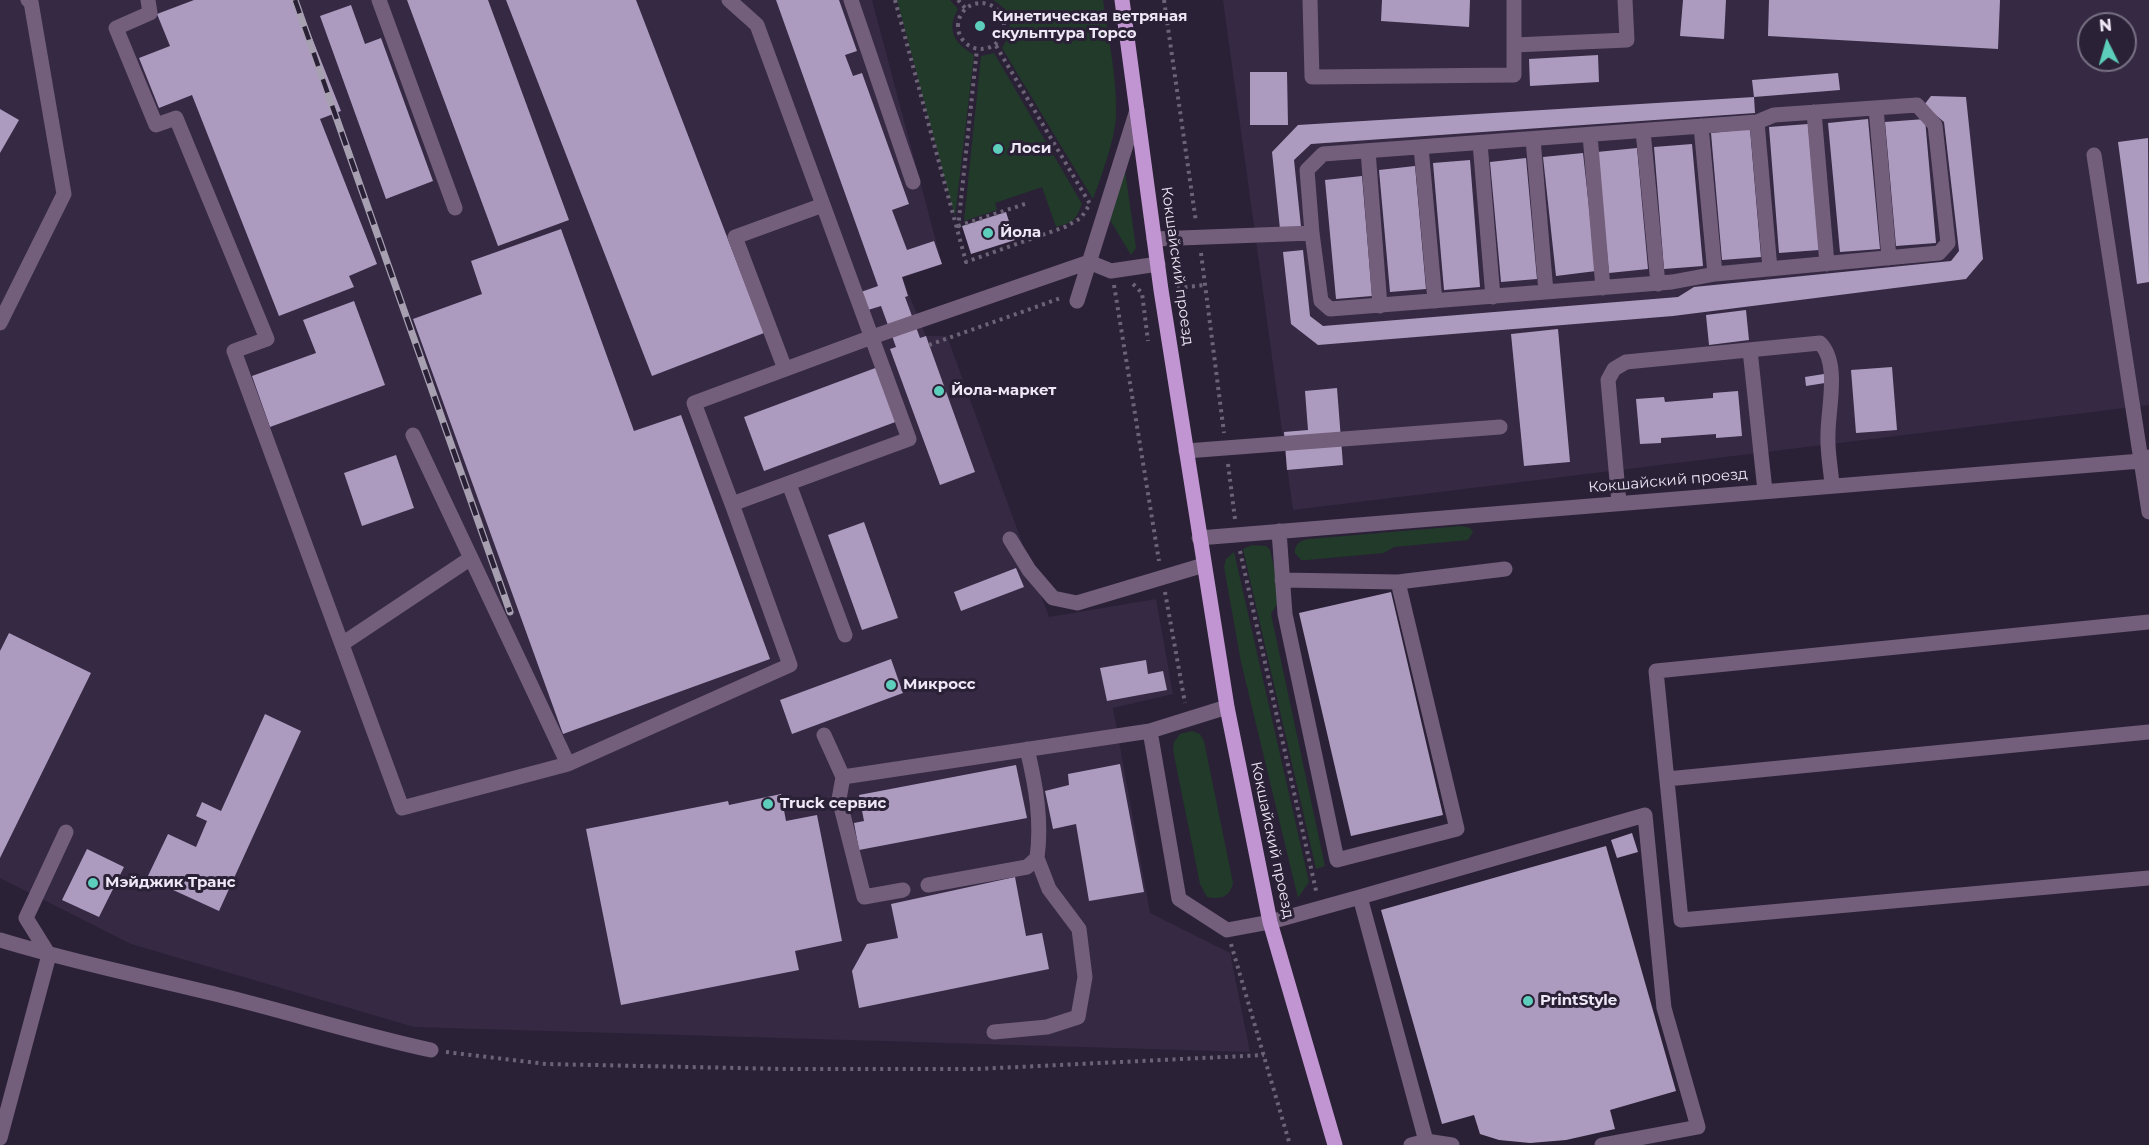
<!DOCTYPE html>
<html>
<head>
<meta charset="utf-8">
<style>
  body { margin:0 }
  #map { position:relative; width:2149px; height:1145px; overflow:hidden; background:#2a2136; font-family:Montserrat,sans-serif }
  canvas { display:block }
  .north { position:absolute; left:2077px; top:12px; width:60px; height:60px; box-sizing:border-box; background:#2a2136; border:2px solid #787183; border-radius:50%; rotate:355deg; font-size:16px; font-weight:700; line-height:24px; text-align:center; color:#eee8f6 }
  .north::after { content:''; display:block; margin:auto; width:21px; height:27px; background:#5ccebb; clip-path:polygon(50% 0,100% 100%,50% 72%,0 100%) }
</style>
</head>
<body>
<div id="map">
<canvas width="2149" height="1145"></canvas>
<div class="north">N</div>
</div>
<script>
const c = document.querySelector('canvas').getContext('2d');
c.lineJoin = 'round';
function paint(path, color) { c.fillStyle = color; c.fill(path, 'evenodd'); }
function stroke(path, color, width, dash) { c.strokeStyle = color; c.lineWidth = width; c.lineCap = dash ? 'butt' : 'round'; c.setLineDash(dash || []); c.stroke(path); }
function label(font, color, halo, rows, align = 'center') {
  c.font = font + ' Montserrat,sans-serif'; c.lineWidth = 6; c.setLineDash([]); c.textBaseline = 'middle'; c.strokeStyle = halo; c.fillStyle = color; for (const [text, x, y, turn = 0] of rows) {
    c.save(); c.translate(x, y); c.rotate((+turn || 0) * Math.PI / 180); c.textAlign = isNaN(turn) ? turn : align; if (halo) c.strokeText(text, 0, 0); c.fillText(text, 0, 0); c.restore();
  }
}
paint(new Path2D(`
  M0 0H872L942 264 902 278 926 336H947L1049 617 1156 599 1173 694 1113 708 1150 913 1230 953 1250 1052 414 1027 131 944 0 878Z
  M1223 0H2149V405L1293 510ZM2089 24H2125V60H2089Z`), '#352944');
paint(new Path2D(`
  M897 0H950L958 9C946 30 954 43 974 55L955 217Z
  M993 0H1103C1108 37 1117 76 1116 114 1116 137 1101 177 1093 199L1002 48C1014 30 1013 11 993 0Z
  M994 53 1082 204C1075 221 1074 222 1056 227L1042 187 995 203 997 210 964 221 981 56Z
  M1124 163 1136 248 1131 255 1110 220Z
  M1462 526 1470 528 1473 532 1468 540 1394 547 1384 553 1307 560H1301L1295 553C1294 544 1301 540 1309 539Z
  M1252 545 1266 546 1270 550 1281 598 1271 614 1325 866 1316 869 1243 549Z
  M1234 552 1309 882 1298 898 1241 662 1224 567 1226 559Z
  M1192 731 1200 734 1204 741 1233 883C1230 897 1220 900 1207 897L1200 884 1173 750 1174 742 1180 734Z`), '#213a2a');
paint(new Path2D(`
  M194 0H297L341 111 320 119 377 264 349 276 354 287 279 316 192 95 159 108 139 58 170 46 157 14Z
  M407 0H488L569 220 498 246Z
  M506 0H636L764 333 652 376Z
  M776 0H839L857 51 845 55 853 76 862 73 909 204 892 210 907 250 934 241 942 264 902 277 908 296 905 297 920 338 926 336 975 472 940 485 890 349 896 347 881 306 868 310 861 292 878 286Z
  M1382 0H1470L1469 27 1381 21Z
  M1683 0H1726L1724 39 1680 36Z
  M1769 0H2000L1998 49 1768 36Z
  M351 5 365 44 381 38 433 181 386 199 320 16Z
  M1598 55 1599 82 1530 86 1529 59Z
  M1250 72H1287L1288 125H1250Z
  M1838 73 1840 90 1754 97 1752 80Z
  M1931 96 1966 97 1983 259 1966 279 1673 316 1318 345 1291 324 1283 252 1303 250 1310 316 1323 326 1678 297 1694 287 1951 261 1959 251 1944 122 1924 105Z
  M1754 97 1755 113 1311 144 1294 160 1301 227 1280 229 1272 152 1298 125Z
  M0 109 19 120 0 153Z
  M1868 119 1880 249 1840 252 1828 123Z
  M1925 119 1936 243 1896 246 1885 122Z
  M1808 124 1819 250 1779 253 1769 127Z
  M1750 129 1761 257 1722 260 1711 133Z
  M2148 138 2149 282 2137 284 2118 142Z
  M1692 144 1703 266 1664 269 1654 147Z
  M1637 148 1648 269 1609 273 1597 152Z
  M1583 153 1596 271 1556 276 1543 157Z
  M1526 158 1537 279 1501 282 1490 162Z
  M1470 160 1480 287 1444 290 1433 163Z
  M1415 166 1426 289 1390 292 1379 170Z
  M1362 176 1372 296 1336 299 1325 180Z
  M1006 212 1015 240 971 254 962 226Z
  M561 229 634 431 681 415 770 659 563 734 413 319 482 294 471 261Z
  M354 301 385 385 270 427 252 376 316 353 303 320Z
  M1746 310 1749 340 1709 345 1706 315Z
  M1558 329 1570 462 1524 466 1511 334Z
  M878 367 898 421 764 471 744 417Z
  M1892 367 1897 430 1856 433 1851 370Z
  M1824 374 1825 383 1806 386 1805 377Z
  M1337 388 1343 465 1287 470 1284 432 1308 430 1305 391Z
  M1738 391 1742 436 1716 438V434L1661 438V443L1640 444 1636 399 1664 397 1665 402 1713 398V393Z
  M396 455 414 508 362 526 344 473Z
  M864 522 898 618 862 630 828 535Z
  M1016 568 1024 587 961 611 954 592Z
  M1391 592 1443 815 1351 836 1299 613Z
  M9 633 91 673 0 858V651Z
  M891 659 903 693 792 734 780 700Z
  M1146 660 1148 674 1163 671 1167 690 1107 701 1100 668Z
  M265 714 301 731 219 911 147 878 168 834 196 847 207 821 196 816 202 802 221 811Z
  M1120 764 1144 892 1089 901 1076 824 1053 829 1045 791 1069 785 1068 774Z
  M1016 765 1027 818 859 850 854 823 864 821 859 795Z
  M781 794 786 821 817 815 842 941 795 951 799 970 621 1005 586 829 728 801 729 805Z
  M1632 833 1638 852 1617 858 1611 840Z
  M1606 846 1676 1091 1610 1110 1615 1129 1566 1140 1530 1143 1499 1140 1480 1134 1474 1115 1442 1124 1381 910Z
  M87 849 124 867 99 917 62 900Z
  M1015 877 1026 936 1042 933 1049 969 859 1008 852 971 867 944 898 938 891 904Z`), '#ad9bbf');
stroke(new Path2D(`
  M895 0 966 262 1065 227 1081 218 1090 204 995 44
  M958 0 965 8
  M1164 0 1196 222
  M958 26a23 23 0 1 1 46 0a23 23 0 1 1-46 0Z
  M958 226 1025 204
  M958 228 977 49
  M1201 253 1224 433
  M1133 284 1142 293 1148 341
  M1114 285 1159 561
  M1177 288 1205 285
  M929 345 1061 298
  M1228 464 1235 519
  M1240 551 1317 895
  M1165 592 1185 703
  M1231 944 1290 1145
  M446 1052 546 1064 784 1069H977L1264 1055`), '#6c6476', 4, [3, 4.5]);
stroke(new Path2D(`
  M148 0 150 13 116 28 156 125 176 118 267 339 234 351 402 808 568 764 790 665 732 504 909 439 757 25 729 0
  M379 0 455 208
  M851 0 913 182
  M1310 0 1312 77 1514 75V0
  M1514 45 1627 40 1625 0
  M1917 105 1935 125 1948 243 1939 253 1715 274 1672 282 1330 309 1321 301 1312 233 1307 170 1323 154 1757 122 1774 115Z
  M1876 108 1889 258
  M1814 112 1827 264
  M1757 122 1770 269
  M1701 126 1715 274
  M1643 131 1658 284
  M1590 135 1603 288
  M1533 139 1546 292
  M1480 143 1493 297
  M1421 147 1435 301
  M1368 151 1380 306
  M2094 155 2149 512
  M1154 239 1312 233
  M1077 301 1137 110
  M0 323 64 194 31 2 28 0
  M1750 350 1765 491
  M785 369 735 237 823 205
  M413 435 568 764
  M1186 451 1500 427
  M789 484 845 635
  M1619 503 1608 380 1614 369 1626 362 1820 343C1840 363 1828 408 1828 434 1827 451 1831 469 1832 486
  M732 504 694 403 872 337 1089 262 1111 271 1158 264
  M1279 531 1285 614 1337 860 1457 829 1398 582 1505 569
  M1199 538 2141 461 2149 457
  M1010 539 1029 570 1053 598 1077 603 1204 565
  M1282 580 1398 582
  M2149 622 1656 671 1681 920 2149 878
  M342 644 471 558
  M1227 707 1150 731 1179 899 1227 930 1270 922 1360 897 1426 1141 1411 1145
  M824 735 843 777 1150 731
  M843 777 839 799 864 897 903 890
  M1667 779 2149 732
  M928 885 1027 867 1037 858C1042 821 1036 786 1027 749
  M1360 897 1645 815 1664 1008 1698 1127 1602 1145
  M0 940C75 963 151 978 227 997 295 1014 362 1035 431 1050
  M994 1032 1047 1027 1078 1017 1085 977 1079 929 1049 889 1037 858
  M0 1138 49 955 26 918 66 832
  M1426 1141 1452 1145`), '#735e7b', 15);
stroke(new Path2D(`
  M1122 0 1161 290 1227 707 1270 922 1335 1145`), '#c195d1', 15);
const rail = new Path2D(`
  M295 0 510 612`);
stroke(rail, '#a7a0b1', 7);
stroke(rail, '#2a2136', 4.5, [14]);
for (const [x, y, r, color] of [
  [980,26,6,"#5ccebb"],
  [998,149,6,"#5ccebb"],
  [988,233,6,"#5ccebb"],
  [939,391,6,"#5ccebb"],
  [891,685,6,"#5ccebb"],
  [768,804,6,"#5ccebb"],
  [93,883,6,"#5ccebb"],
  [1528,1001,6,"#5ccebb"]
]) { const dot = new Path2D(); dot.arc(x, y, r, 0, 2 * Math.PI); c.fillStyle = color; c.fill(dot); stroke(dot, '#2a2136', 2); }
label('bold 15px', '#eee8f6', '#2a2136', [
  ["Кинетическая ветряная",992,17],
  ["скульптура Торсо",992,34],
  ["Лоси",1010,149],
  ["Йола",1000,233],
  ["Йола-маркет",951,391],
  ["Микросс",903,685],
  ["Truck сервис",780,804],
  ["Мэйджик Транс",105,883],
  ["PrintStyle",1540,1001]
], 'left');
label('15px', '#eee8f6', '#2a2136', [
  ["Кокшайский проезд",1177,266,82],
  ["Кокшайский проезд",1668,481,-5],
  ["Кокшайский проезд",1272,840,78]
]);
</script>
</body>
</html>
